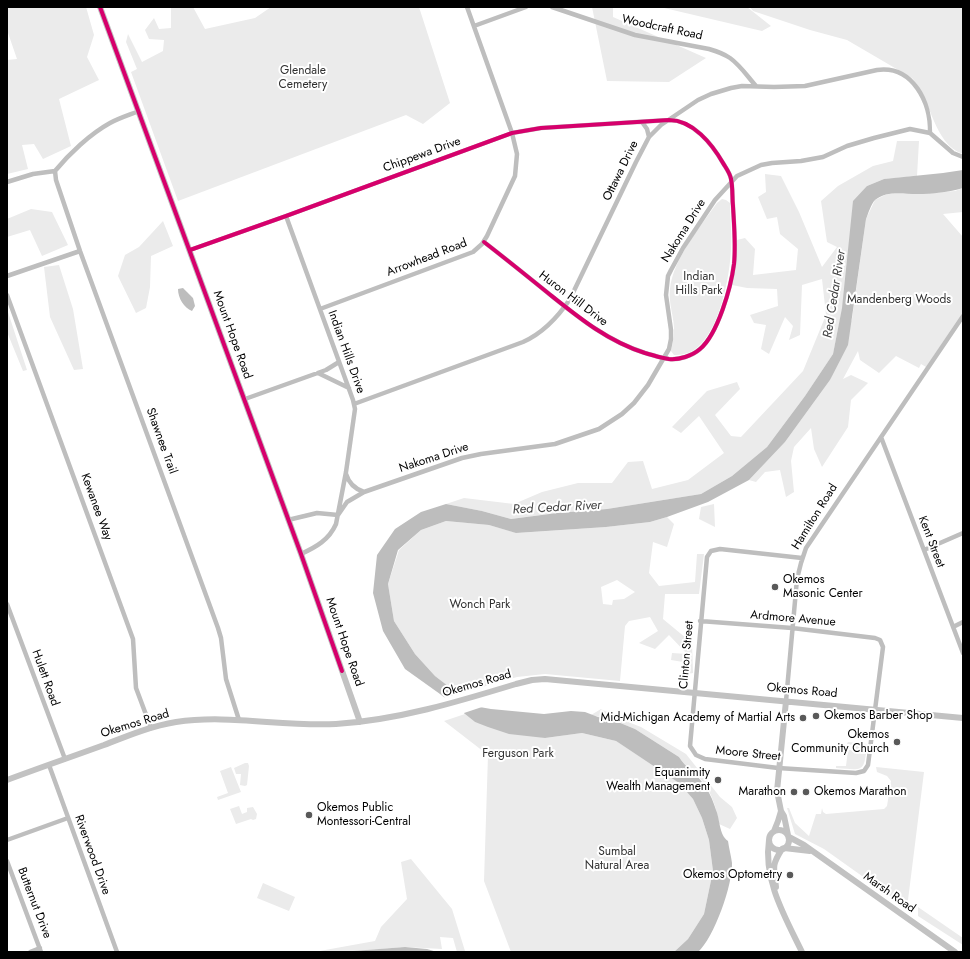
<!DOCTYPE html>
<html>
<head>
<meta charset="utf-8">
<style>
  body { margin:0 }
  #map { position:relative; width:970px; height:959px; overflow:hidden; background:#fff; font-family:Jost,sans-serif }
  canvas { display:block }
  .frame { position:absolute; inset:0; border:8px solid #000; pointer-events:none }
</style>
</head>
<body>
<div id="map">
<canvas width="970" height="959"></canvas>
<div class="frame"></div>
</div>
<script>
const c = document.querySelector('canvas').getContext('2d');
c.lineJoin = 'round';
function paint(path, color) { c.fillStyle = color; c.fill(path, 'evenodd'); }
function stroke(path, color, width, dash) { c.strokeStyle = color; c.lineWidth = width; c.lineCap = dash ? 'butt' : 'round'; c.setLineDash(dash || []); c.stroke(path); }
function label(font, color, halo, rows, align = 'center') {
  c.font = font + ' Jost,sans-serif'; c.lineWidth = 4; c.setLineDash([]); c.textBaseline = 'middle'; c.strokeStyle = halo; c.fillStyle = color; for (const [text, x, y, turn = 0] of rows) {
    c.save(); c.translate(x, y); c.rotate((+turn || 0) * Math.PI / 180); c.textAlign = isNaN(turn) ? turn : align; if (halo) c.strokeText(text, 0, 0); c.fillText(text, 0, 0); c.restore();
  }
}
paint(new Path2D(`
  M7 7H86L94 35 87 57 99 80 59 99 71 146 43 159 34 144 22 145 28 169 7 174V60L17 59 7 30Z
  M171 7H193L205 29 255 18 271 7H419L450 103 423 124 406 115 178 201 131 72 137 69 126 42 128 34 142 62 163 51 164 40 149 39 145 30 154 18 159 29 171 28Z
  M592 7H613V17L706 58 669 82 607 81Z
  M660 7H747L771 26 762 31Z
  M750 7H963V154C933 144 932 100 912 78L847 40 810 30 753 11Z
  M897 141H919L917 176 884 179 867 186 833 354 805 396 767 447 732 476 701 494 607 509 557 513 511 519 482 511 446 504 464 498 514 504 542 492 578 483H612L628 462 643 461 652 489 688 480 724 453 699 416 681 433 672 427 707 391 737 382 740 389 715 415 731 436 741 437 803 371 826 315 822 279 802 285 800 335 789 340 793 326 785 317 769 354 761 349 766 325 754 323 750 315 778 306 777 289 747 288 732 285 737 240 745 238 755 249 753 275 796 270 798 249 780 234 777 217 767 219 758 197 766 192 765 174 781 176 799 212 822 267 837 247 827 242 821 201 838 186 873 166 893 161Z
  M963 188V212L943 214 963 237V312L926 367 921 364 919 368 896 356 879 373 860 360 858 351 843 379 851 375 868 383 851 400 848 427 822 467 814 449 811 428 794 447 791 461 794 492 786 497 780 470 765 472 756 482 749 480 785 442 830 380 852 319 866 219 875 200 885 195 898 192 918 194 955 191Z
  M722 199 726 200 730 203C730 218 732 234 731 249 730 276 719 334 694 350 688 354 681 355 674 355L671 351C672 345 674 339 674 333 675 318 668 304 670 289 673 259 700 227 717 203Z
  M31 209 52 212 68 245 42 256 30 230 7 237V219Z
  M163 221 173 246 151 256 150 287 146 308 136 313 118 276 125 255 139 247Z
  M59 265 73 309 83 369 74 370 50 317 44 267Z
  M7 309 27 370 23 371 7 332Z
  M714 504 715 527 699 519 701 507Z
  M667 517 674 524 667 547 653 542 649 573 659 586 695 582 697 554H704L699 594H665L663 619 692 643 693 673 688 674 683 662 671 660 672 653 687 654 669 635 655 649 639 643 658 631 650 617 629 621 625 626 620 681 545 674 517 677 458 694 435 676 415 654 394 621 388 584 399 550 421 530 446 521 489 525 517 533 606 527 650 522ZM617 580 635 592 624 599 613 600 612 605 603 604 601 587Z
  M601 709 623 720 641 727 686 754 720 797 732 807 737 818 730 829 719 824C717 809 712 794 703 782 696 773 685 767 679 757L635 729 613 720 591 715Z
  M465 714 475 722 545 738 582 733 616 741 679 783 693 799 702 818 709 840 713 871 704 914 688 939 674 952H511L484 881 488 755 444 721Z
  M848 742 867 744C864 773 864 770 836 768V766H846L848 750H852L853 745 847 744Z
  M245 763H248L249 766 247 785 245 786 240 785 241 774H236L234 768Z
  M231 767 241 792 218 800 217 797 228 793 220 771Z
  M876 767 924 772 907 908 824 849 795 834 787 808H789L795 823 809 836 816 814H821L822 808 823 812 826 814 884 809 887 806 891 781 887 776 877 772Z
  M239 806 242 814 247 812V808L253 807 257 814 256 819 253 820 251 819 236 824 230 809Z
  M411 859 452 909 465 951 467 952H457L453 938 440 937 442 949 405 947 340 952H314L375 941 381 927 407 899 401 862Z
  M263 883 295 897 289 911 257 898Z
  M918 907 963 938V945L918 916Z`), '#ebebeb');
paint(new Path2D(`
  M963 170V188C949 192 932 194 917 194 904 194 887 190 875 200 871 204 868 214 866 219L848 345 830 380 785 442 749 480 708 502 667 517 650 522 606 527 516 533 489 525 446 521 421 530 398 550 388 584 394 621 415 654 435 676 474 706 491 709 544 714 571 711 585 712 598 717 613 720 635 729 679 757C685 767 695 772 702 782 708 789 713 800 716 810 720 819 719 835 728 841 729 848 731 856 732 863 733 884 714 938 698 952H674L688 939 704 914 713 871 709 840 702 818 693 799 679 783 616 741 582 733 545 738 509 734 488 727 475 722 440 694 405 669 383 631 373 593 377 555 395 529 421 512 446 504 482 511 511 519 557 513 607 509 701 494 732 476 767 447 805 396 833 354 842 308 853 201 867 186 884 179 943 173Z
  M183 288 193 298 195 306 192 311C184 308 178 298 178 289Z
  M405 947 427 949 437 952H340Z`), '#bdbdbd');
paint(new Path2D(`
  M461 693 475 704 485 706 461 714 442 698Z`), '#fff');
stroke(new Path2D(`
  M552 7 635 35 709 49C716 51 724 54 730 58 740 65 748 77 756 86
  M474 26 526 7
  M642 122 647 129 649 137
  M55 171 56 180 80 251 218 628 221 638 226 679 239 720
  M7 182 33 174 55 171C69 154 90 134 110 123 119 118 129 115 139 111
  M286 216 353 400 355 409 346 472 336 524C329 540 316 547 301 554
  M190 250 286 216 512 133 541 128 669 120C693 120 712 144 723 163 726 168 730 173 731 179 733 188 732 197 733 206 734 225 736 245 734 264 731 287 718 334 700 349 692 356 679 360 669 359 661 358 653 355 645 353 607 341 578 317 548 293 527 276 506 259 484 242
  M7 276 80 251
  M7 295 133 639 136 688 151 728
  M320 309 473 252 482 244 487 236 515 176 517 154 512 133 467 7
  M318 373 349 388
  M245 399 326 370 339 362
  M354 404 523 342C543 333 558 317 570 299L636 162 649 137 661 125 698 100 711 94 731 88 742 86 774 87 805 86 877 70C913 65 931 103 930 133
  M881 437 963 653
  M346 474C349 484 355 489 364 492
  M288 520 317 513 338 515 347 502 364 492 462 458 481 454 555 444 599 429 622 414 634 403 648 385 669 349 671 339V330L666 295 668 276 671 270 683 248 715 200 737 176 761 165 772 163 801 161 823 157 847 146 874 138 910 129 930 133 953 153 963 157
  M924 550 963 533
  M7 604 65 759
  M700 621 792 628 875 638 880 640 883 647 868 765 864 771 856 773 778 768 705 759 696 755 690 746 707 557 711 551 720 549 802 558
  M953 627 963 622
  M786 701 797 579 801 563 806 548 963 316
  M49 765 117 952
  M7 840 68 818
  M7 861 41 952
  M30 952 40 948`), '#bebebe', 4.5);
stroke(new Path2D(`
  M100 7 301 554 360 722
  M786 701 777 791 781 811 784 816 788 835
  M7 780C39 768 71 757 104 745 127 736 151 726 176 722 229 714 283 727 336 724 398 720 457 702 516 684L532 680 545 679 963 718
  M769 840a10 10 0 1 1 20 0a10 10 0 1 1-20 0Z
  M774 831 778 821 781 811
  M789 837 804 845 955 952
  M769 840C763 880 785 917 802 952
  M784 848 810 851
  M776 887C774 868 771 866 782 849`), '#c2c2c2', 6);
stroke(new Path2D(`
  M100 7 301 554 342 671
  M190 250 286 216 512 133 541 128 669 120C693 120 712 144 723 163 726 168 730 173 731 179 733 188 732 197 733 206 734 225 736 245 734 264 731 287 718 334 700 349 692 356 679 360 669 359 661 358 653 355 645 353 607 341 578 317 548 293 527 276 506 259 484 242`), '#d6006c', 4);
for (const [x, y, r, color] of [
  [775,587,4,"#595959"],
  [816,716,4,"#595959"],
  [803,718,4,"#595959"],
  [897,742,4,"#595959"],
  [718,780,4,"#595959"],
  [794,792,4,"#595959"],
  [806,792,4,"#595959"],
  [309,815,4,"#595959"],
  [790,875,4,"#595959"]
]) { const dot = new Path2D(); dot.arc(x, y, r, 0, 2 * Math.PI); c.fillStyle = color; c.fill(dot); stroke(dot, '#fff', 1.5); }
label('12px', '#000', '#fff', [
  ["Woodcraft Road",662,28,12],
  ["Chippewa Drive",422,155,-20],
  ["Ottawa Drive",621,171,-64],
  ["Nakoma Drive",684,231,-58],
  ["Arrowhead Road",427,258,-21],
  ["Huron Hill Drive",573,299,37],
  ["Mount Hope Road",232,335,70],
  ["Indian Hills Drive",346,352,70],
  ["Shawnee Trail",161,441,70],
  ["Nakoma Drive",434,458,-18],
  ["Kewanee Way",96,507,70],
  ["Hamilton Road",815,517,-58],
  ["Kent Street",931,542,69],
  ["Ardmore Avenue",793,619,5],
  ["Mount Hope Road",344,642,71],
  ["Clinton Street",687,655,-85],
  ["Hulett Road",45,678,70],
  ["Okemos Road",477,684,-16],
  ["Okemos Road",802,691,5],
  ["Okemos Road",135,724,-17],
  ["Moore Street",748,754,6],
  ["Riverwood Drive",92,855,70],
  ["Marsh Road",889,893,35],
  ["Butternut Drive",34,903,69]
]);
label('12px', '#313131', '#fff', [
  ["Glendale",303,71],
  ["Cemetery",303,85],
  ["Indian",699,277],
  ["Hills Park",699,291],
  ["Mandenberg Woods",899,300],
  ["Wonch Park",480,605],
  ["Ferguson Park",518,754],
  ["Sumbal",617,852],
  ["Natural Area",617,866]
]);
label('12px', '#000', '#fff', [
  ["Okemos",783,580,"left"],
  ["Masonic Center",783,594,"left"],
  ["Okemos Barber Shop",824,716,"left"],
  ["Mid-Michigan Academy of Martial Arts",795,718],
  ["Okemos",889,735],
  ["Community Church",889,749],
  ["Equanimity",710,773],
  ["Wealth Management",710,787],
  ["Marathon",786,792],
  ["Okemos Marathon",814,792,"left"],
  ["Okemos Public",317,808,"left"],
  ["Montessori-Central",317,822,"left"],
  ["Okemos Optometry",782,875]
], 'right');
label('italic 13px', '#424242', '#fff', [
  ["Red Cedar River",835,294,-81],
  ["Red Cedar River",557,508,-3]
]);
</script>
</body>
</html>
